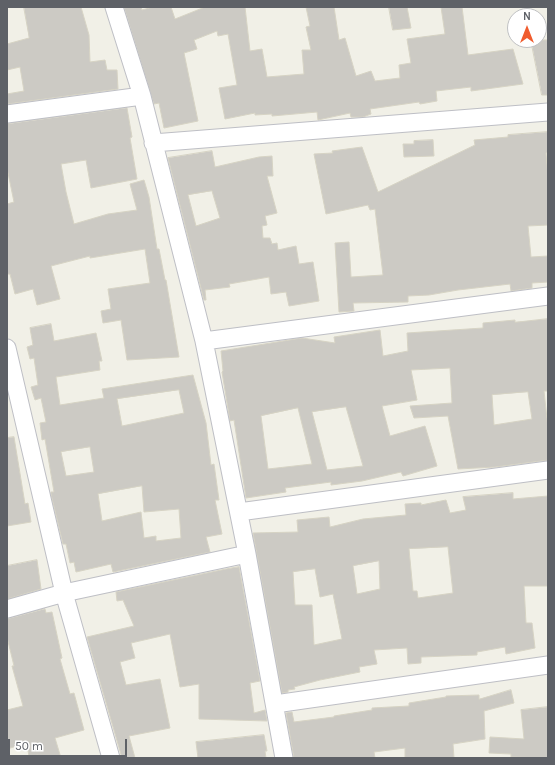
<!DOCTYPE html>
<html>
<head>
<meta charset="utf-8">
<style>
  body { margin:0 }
  #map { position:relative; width:555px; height:765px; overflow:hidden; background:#f1f0e7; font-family:Karla,sans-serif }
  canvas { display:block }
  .frame { position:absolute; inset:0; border:8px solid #5e6167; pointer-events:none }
  .north { position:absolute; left:507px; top:8px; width:40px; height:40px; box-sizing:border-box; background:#fff; border:1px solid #bfc0c2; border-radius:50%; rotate:0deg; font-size:11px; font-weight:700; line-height:16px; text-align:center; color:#5e6167 }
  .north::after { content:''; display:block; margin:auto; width:14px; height:18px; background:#f05c2e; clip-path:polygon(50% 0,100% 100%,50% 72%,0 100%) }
  .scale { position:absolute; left:8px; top:739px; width:119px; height:18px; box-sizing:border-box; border:2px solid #5e6167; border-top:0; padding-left:5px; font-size:12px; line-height:14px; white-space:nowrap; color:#5e6167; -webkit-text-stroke:3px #fff; paint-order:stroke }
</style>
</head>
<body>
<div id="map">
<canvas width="555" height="765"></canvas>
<div class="frame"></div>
<div class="north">N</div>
<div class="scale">50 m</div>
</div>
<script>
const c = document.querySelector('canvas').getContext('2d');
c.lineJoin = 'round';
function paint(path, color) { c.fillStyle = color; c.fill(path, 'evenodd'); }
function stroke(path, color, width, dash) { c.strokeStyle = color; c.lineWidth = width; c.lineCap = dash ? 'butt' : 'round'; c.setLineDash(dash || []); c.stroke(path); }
const building = new Path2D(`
  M24 7H81L89 35 90 62 105 60 107 70H117L118 89 7 104V94L24 91 20 67 7 70V44L29 38Z
  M124 7H141L142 10 153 7H171L175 19 205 7H245L250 51 262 49 267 77 304 74 302 50H311L306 27 310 26 306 7H334L339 40 345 38 356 76 371 71 375 81 400 78 399 65 411 63 407 39 445 34 441 7H462L468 55 513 49 523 84 471 91V87L436 91 437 101 420 104 419 102 370 109 371 114 363 117H351L350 113 318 120 317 112 272 116V114L255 115V113L225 119 219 88 237 85 228 34 218 36 217 31 194 40 197 49 184 53 198 121 164 128 159 103 154 104Z
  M389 7H407L411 28 393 30Z
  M531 40H548V95H542Z
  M127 108 132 137 130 138 137 179 91 188 86 160 61 164 66 192 74 224 108 214 137 210 130 184 144 180 149 197 157 249H159L165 280H166L179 357 127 360 121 320 103 323 101 311 111 309 108 289 150 283 145 249 90 258V256L51 266 60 299 37 305 33 289 15 294 10 274H7V204L14 202 7 168V124Z
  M548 132V152L546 153 548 176V225L528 226 531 257 548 256V282L532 283V288L511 291 510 284 458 290 429 295 408 296V302L353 303 354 311 339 312 335 243 349 242 351 277 383 275 375 209 370 210 368 205 326 214 314 154 333 153 332 151 362 147 378 192 475 145 474 140 508 137V135Z
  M433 140 434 156 404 157 403 144H414V141Z
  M212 151 215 167 259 157 272 156 273 176H267L277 213 265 216 267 225 262 226 263 238H270L272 244 277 243 278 250 296 246 299 264 313 262 319 301 289 306 286 292 271 294 269 277 229 284 230 287 205 290 206 300H204L168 158ZM212 191 220 218 196 226 188 195Z
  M548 319V391H544L548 428V460L495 467 458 469 448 416 414 418 410 406 452 403 450 368 411 370 417 400 382 406 390 436 425 426 437 466 403 476 401 472 362 481 331 485V482L285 488 286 492 246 498 234 420 230 421 222 372 223 371 221 351 302 338 335 343 334 337 380 330 383 356 408 351 407 333 483 328V323L515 320V322ZM528 392 532 419 494 425 492 395ZM346 407 363 466 327 470 312 412ZM298 408 312 464 268 469 261 416Z
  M51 324 54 341 96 333 102 361H99L100 370 56 377 60 405 104 398 102 389 193 375 206 423 211 465 214 464 219 500H215L222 534 206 537 210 552 113 572 111 564 76 572 74 562 70 563 66 544H63L51 494V492H54L45 439 42 440 40 423 46 422 41 398 35 400 31 387 38 385 34 358 30 359 27 347 33 345 30 328ZM179 390 184 413 122 426 117 399ZM90 447 94 472 66 476 61 452ZM142 486 144 512 179 509 181 538 156 541V536L144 538 141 512 102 521 98 494Z
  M14 437 25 504 28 503 31 522 7 526V438Z
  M513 493V499L548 496V586H524L526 623H532L535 648 506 654 505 647 477 652V655L421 657V663L408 664 407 648 374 650 377 664 359 667 360 672 320 680 294 687 295 689 288 690V692L282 693 253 533 298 532 297 520 329 517 330 527 363 519 406 515 405 504 421 503V505L446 500 450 513 466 510 463 497ZM448 547 453 593 418 598 417 591H413L409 549ZM379 561 380 589 357 594 353 566ZM315 569 320 597 333 594 342 639 314 645 312 605H295L293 572Z
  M37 560 41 589 7 599V566Z
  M239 567 260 681 250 683 254 713 265 710 267 721 199 719V684L180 687 170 634 131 643 135 658 120 662 126 685 160 679 170 728 129 736 135 758H122L87 637 134 626 123 600 117 601 116 592 226 569Z
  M45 609 46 613 52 612 62 658 60 659 70 694 74 693 84 730 55 738 61 758H39L38 755 29 757 27 743 7 749V710L23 706 12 666H14L7 637V619Z
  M511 690 514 703 484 711 485 739 453 744 454 758H405V748L374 752 375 758H294L286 713 292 712 294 722 334 717V716L372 710V708L409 706V703L446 697V696L479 695V699Z
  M548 707V758L511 757V754L489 753 490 737 524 739 521 710Z
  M264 735 267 751H265L266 758H198L196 742Z`);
paint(building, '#cccac4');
stroke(building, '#d6d3c4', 1);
const minor = new Path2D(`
  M114 7 142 96 204 341 247 554 284 758
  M7 114 142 96
  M153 143 548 112
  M204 341 548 296
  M7 348 64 593 111 758
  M239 512 548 470
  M7 609 64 593 247 554
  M275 704 548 665`);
stroke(minor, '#bebfc5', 19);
stroke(minor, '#fff', 17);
</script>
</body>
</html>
